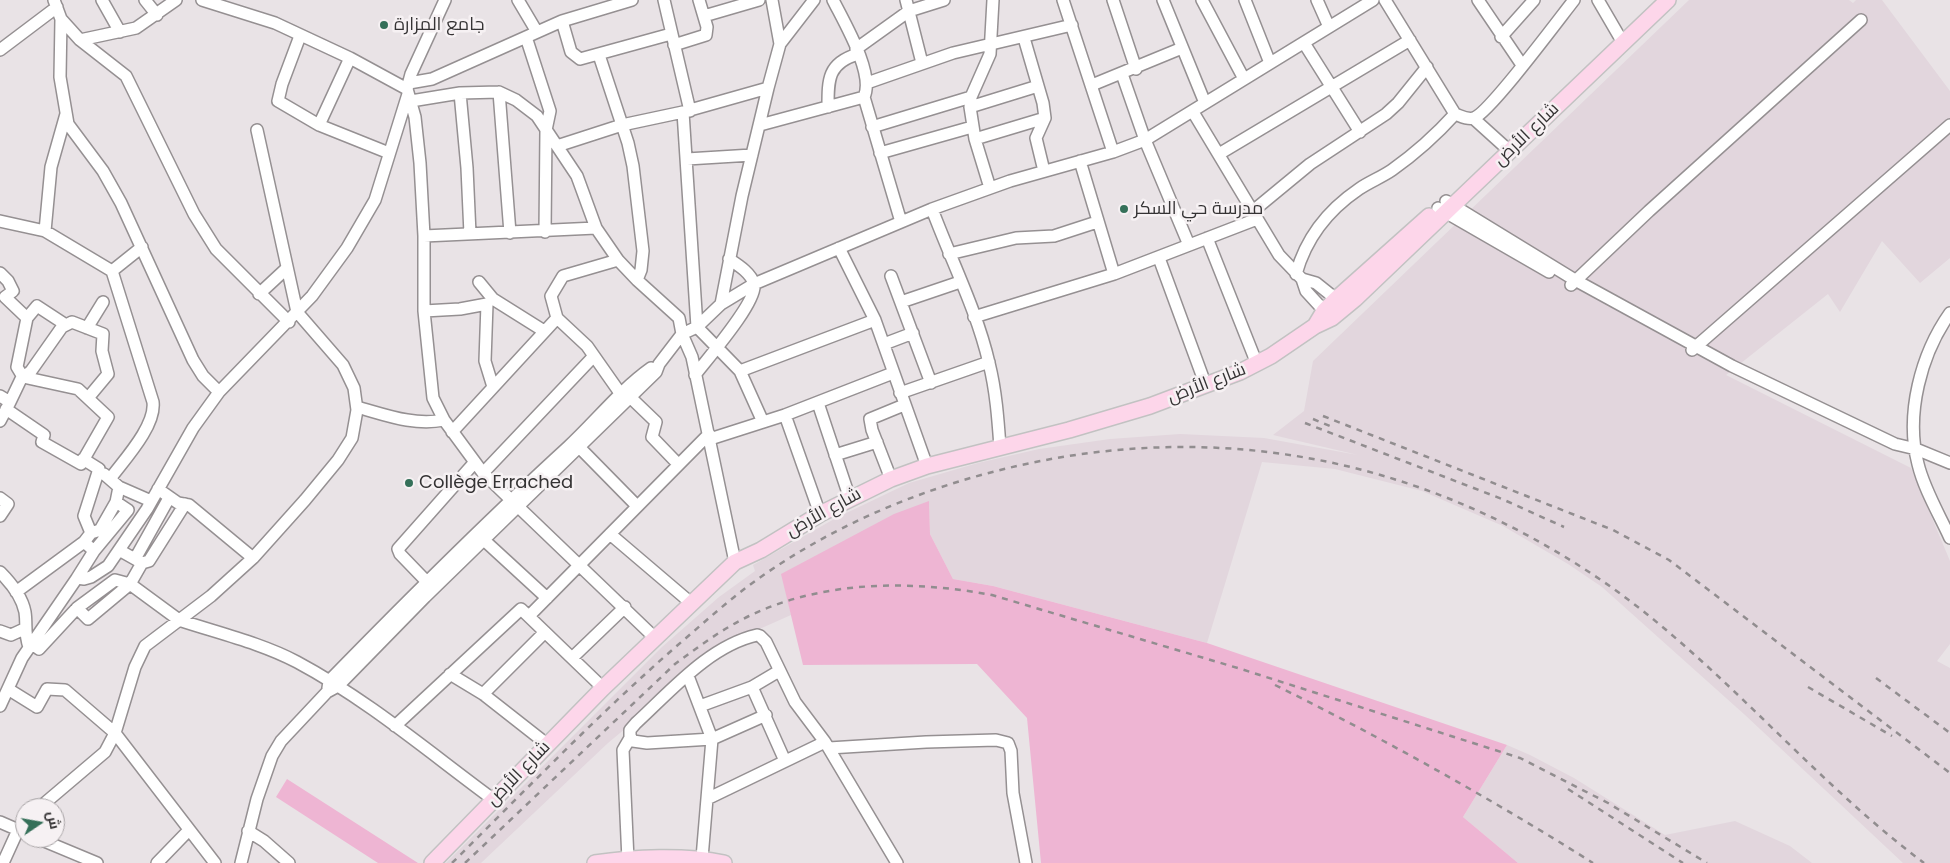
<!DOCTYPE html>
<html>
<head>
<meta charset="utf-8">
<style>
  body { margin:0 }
  #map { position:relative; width:1950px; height:863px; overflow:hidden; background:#e9e3e6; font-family:Poppins,Cairo,sans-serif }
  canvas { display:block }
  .north { position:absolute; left:15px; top:798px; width:50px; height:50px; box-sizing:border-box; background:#f6f1f3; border:1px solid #a9a5a7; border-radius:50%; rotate:78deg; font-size:14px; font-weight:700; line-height:20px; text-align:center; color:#353334 }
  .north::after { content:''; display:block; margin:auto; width:18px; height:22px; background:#357059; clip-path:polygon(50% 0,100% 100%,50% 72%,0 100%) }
</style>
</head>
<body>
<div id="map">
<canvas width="1950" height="863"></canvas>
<div class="north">ش</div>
</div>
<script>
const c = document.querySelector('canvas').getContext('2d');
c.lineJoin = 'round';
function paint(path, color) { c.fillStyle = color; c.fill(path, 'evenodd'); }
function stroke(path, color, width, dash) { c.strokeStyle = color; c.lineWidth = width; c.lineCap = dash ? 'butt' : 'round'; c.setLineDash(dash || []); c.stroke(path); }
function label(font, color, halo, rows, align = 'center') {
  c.font = font + ' Poppins,Cairo,sans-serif'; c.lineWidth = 5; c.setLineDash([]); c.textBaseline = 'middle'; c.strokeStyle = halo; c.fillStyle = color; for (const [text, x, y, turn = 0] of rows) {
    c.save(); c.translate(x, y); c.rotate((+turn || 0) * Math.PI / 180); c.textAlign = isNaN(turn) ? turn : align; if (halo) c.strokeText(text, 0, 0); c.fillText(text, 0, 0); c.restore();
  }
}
paint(new Path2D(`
  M1689 0H1849L1853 3 1856 0H1882L1950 91V258L1920 283 1882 241 1840 312 1828 294 1726 375 1911 468 1950 561V644L1937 661 1950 668V863H1903L1745 715 1602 587 1568 564 1503 526 1422 491 1335 469 1262 462 1207 643 993 586 953 579 930 534 929 502 782 574 791 615 728 643 608 743 481 863H446L662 647 719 597 755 571 753 565 836 518 909 483 978 463 1039 449 1110 439 1180 434 1264 438 1358 455 1273 435 1304 411 1313 361Z
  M1507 745 1530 755 1574 778 1665 835 1735 821 1790 846 1812 863H1518L1463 817Z`), '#e2d6dd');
paint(new Path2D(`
  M929 501 930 534 953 579 993 586 1207 643 1507 745 1463 817 1518 863H1041L1027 718 977 664 803 665 781 574 894 514Z
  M287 779 418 863H378L276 797Z`), '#eeb5d3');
const minor = new Path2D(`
  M54 0 61 19 80 40 126 76 194 214 216 249 289 322
  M102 0 120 32
  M145 0 157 15
  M202 0 275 23 350 58 407 89
  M445 0 411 74 407 89 415 117 420 163 424 236V311L433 398 444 420 483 473 654 637
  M518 0 537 32
  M664 0 690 111
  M772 0 780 44
  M833 0C844 22 875 74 864 97L901 222
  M906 0 922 63
  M1063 0 1113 152
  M1113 0 1136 69
  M1163 0 1205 103
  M1202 0 1244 79
  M1245 0 1270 63
  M1317 0 1329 27
  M1385 0 1455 114C1461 116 1467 120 1474 118 1490 112 1559 19 1574 0
  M1478 0 1522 65
  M1598 0 1619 36
  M704 16 759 0
  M61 19 60 77 68 124 103 171 121 203 193 360 203 376 219 392
  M562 21 571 52 580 59 671 34
  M300 36 282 84 278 101 319 125 389 153
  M526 37 550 111 546 130 545 232
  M1501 37 1534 0
  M1024 38 1043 103 1045 118 1036 138 1044 171
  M80 40 136 28 176 0
  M1304 43 1360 132
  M674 45 706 35 707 27 699 0
  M856 49 909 11 944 0
  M0 50 57 7
  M599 55 628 143 633 166 643 251 641 270 637 280
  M1122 74 1145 140 1189 245
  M409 83 432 79 562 21 632 0
  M867 83 953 53 1072 25
  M1092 85 1182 48
  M499 92 510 233
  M460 93 467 168 470 234
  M411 101 460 93 499 92 516 100 537 116 577 176 596 228 618 260 637 280 679 318 682 334 692 357 735 562
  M828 107C828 79 828 63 858 54
  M970 107 1038 86
  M683 112 697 327 740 371 763 422
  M1193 112 1279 255 1302 279 1316 283 1341 303
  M1473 118 1504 146
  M319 125 350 58
  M760 125 864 97
  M872 127 971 97
  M975 139 1045 118
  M557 146 622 125 683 112 768 88
  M880 153 972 127
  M1219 154 1410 40
  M687 159 752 155
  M1080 161 1114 274
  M990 188 975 139 970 107 971 97 990 54 993 0
  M1446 201 1575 280 1732 366 1895 444 1916 449 1950 463
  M1438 208 1549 272
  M932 209C951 260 977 311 989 363 996 391 998 419 1000 447
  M1253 211 1310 164 1386 114 1398 103 1427 67
  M0 221 45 231 112 271 153 402C156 426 124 460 110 479
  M45 231 51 167 66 114
  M424 236 596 228
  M1207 238 1257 364
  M839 248 875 320 927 466
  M949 254 1016 238 1054 236 1097 222
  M1159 258 1206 386
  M618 260 563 276 551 296 557 318 587 346 620 393
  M112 271 142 247
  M0 273 8 281 13 291 5 297 27 318 37 306 66 325
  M1296 274C1306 238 1328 210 1359 189 1369 182 1382 177 1392 170 1416 153 1436 135 1455 114
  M891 276 931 383
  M1302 279 1306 291 1328 315
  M479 282 493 299 544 331
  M1571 285 1649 211 1861 20
  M259 294 287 268
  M901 302 960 282
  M721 304 742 196 768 88 780 44 814 0
  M424 311 460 309 487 304 485 361 493 387
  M1950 313C1921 354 1905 414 1918 464 1924 489 1939 514 1950 538
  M974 317 1114 274 1257 219
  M87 328 103 302
  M884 344 913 333
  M1692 350 1950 125
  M740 371 875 320
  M695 375C708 358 758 301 754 284 751 273 738 265 729 259
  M900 393 989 362
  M0 396 10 402 0 421
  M630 397 656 422 652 437 678 464
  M10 402 21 379 31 371 62 327 72 322 103 334 102 351 108 374 88 398
  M818 403 850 499
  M357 407C386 415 414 426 444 420
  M6 409 44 435 42 442 81 464 108 417 78 389 23 377 17 367 27 318
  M785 415 820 514
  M452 432 557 318
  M710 439 785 415 893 373
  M579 447 637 506
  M835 455 877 442
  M483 473 593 357
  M891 479 872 430 870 419 904 405
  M119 487 151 501
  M158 489 178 503 189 505 253 558
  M0 498 8 504 0 516
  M91 533 100 530 116 502
  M610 534 691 603
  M485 541 547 598
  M119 550 142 563 130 584 179 620C218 633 261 643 297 662 368 700 430 753 494 800
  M94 551 128 510 116 502 119 487 104 474
  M135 559 169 498
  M142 563 149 561 185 504
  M0 572C11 583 22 596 25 612 27 625 24 633 29 647
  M77 578 94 551 84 542 91 533 84 516 99 469 83 459
  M428 583 400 554 398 549 475 462
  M16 592 84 542
  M77 608 115 580 130 584
  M529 616 709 434
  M0 631 11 635 24 629
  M32 644 39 649 77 608 88 619 130 584
  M573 657 625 607
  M450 674 483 694 548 745
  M688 676 712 739 702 858
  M752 687 785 761
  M328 688 329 681C407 601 486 522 568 447 596 421 620 390 651 368
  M8 689 37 707 47 689 65 690 115 733 215 863
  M483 694 545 632
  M0 706 22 658 77 578 84 579 91 577 108 566 147 509 193 428 219 392 312 296 347 248 375 200 408 94
  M700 706 752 687 779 671
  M766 715 712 739 647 743 633 741 630 736V730L636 723C671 691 709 646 757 635L760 636 766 642 795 702 825 742
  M395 726 521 609 603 688
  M829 748 926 742 996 740 1008 743 1011 751 1013 793 1026 863
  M709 798 825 742 897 863
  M39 808 105 752 115 733 135 667 145 646 211 596 253 558 305 500 338 460 352 438 357 410 354 388 343 365 297 312 257 130
  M0 822 23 832
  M248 831 264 841 289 863
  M37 838 97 863
  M628 860 623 750 630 738
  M3 863 18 830 25 823
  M157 863 189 830
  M241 863 257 799 272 756 281 741 327 692 338 686 425 597 656 372 659 364 682 334 697 327 721 304 754 284 932 209 1010 181 1113 152 1145 140 1373 0`);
const major = new Path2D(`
  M1315 326 1324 311 1336 299 1429 216
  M432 863 603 688 735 562 761 550 820 514 891 479 927 466 1069 430 1150 406 1240 372 1271 356 1315 326 1332 318 1355 299 1668 0
  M595 863C634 857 685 855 724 863`);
stroke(minor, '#959092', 14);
stroke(major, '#c2c2c2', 18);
stroke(minor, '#fff', 11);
stroke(major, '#fdd6ea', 15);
stroke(new Path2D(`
  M1323 416 1613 530 1669 560 1950 773
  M1313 419 1330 426
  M1305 423 1502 499 1564 527
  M1876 678 1950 733
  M1275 685C1384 739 1490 798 1593 863
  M1808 687 1892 736
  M1568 789 1683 863
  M452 863C531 785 608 704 693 632 717 611 741 590 768 572 831 529 901 498 974 477 1195 414 1411 451 1601 580 1719 661 1809 777 1924 863
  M465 863 675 664C698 647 722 629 749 616 824 580 912 580 992 595L1241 669 1520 758 1608 803 1707 863`), '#918d8f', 2.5, [6, 6]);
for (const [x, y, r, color] of [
  [384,25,5,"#357059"],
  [1124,209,5,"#357059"],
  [409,483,5,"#357059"]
]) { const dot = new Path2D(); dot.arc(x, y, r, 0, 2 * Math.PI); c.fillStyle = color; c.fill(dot); stroke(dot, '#f6f1f3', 2); }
label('18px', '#353334', '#f6f1f3', [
  ["جامع المزارة",394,25],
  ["مدرسة حي السكر",1134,209],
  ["Collège Errached",419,483]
], 'left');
label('18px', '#353334', '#f6f1f3', [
  ["شارع الأرض",1527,135,-44],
  ["شارع الأرض",1207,384,-21],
  ["شارع الأرض",824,513,-29],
  ["شارع الأرض",519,774,-46]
]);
</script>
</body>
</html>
